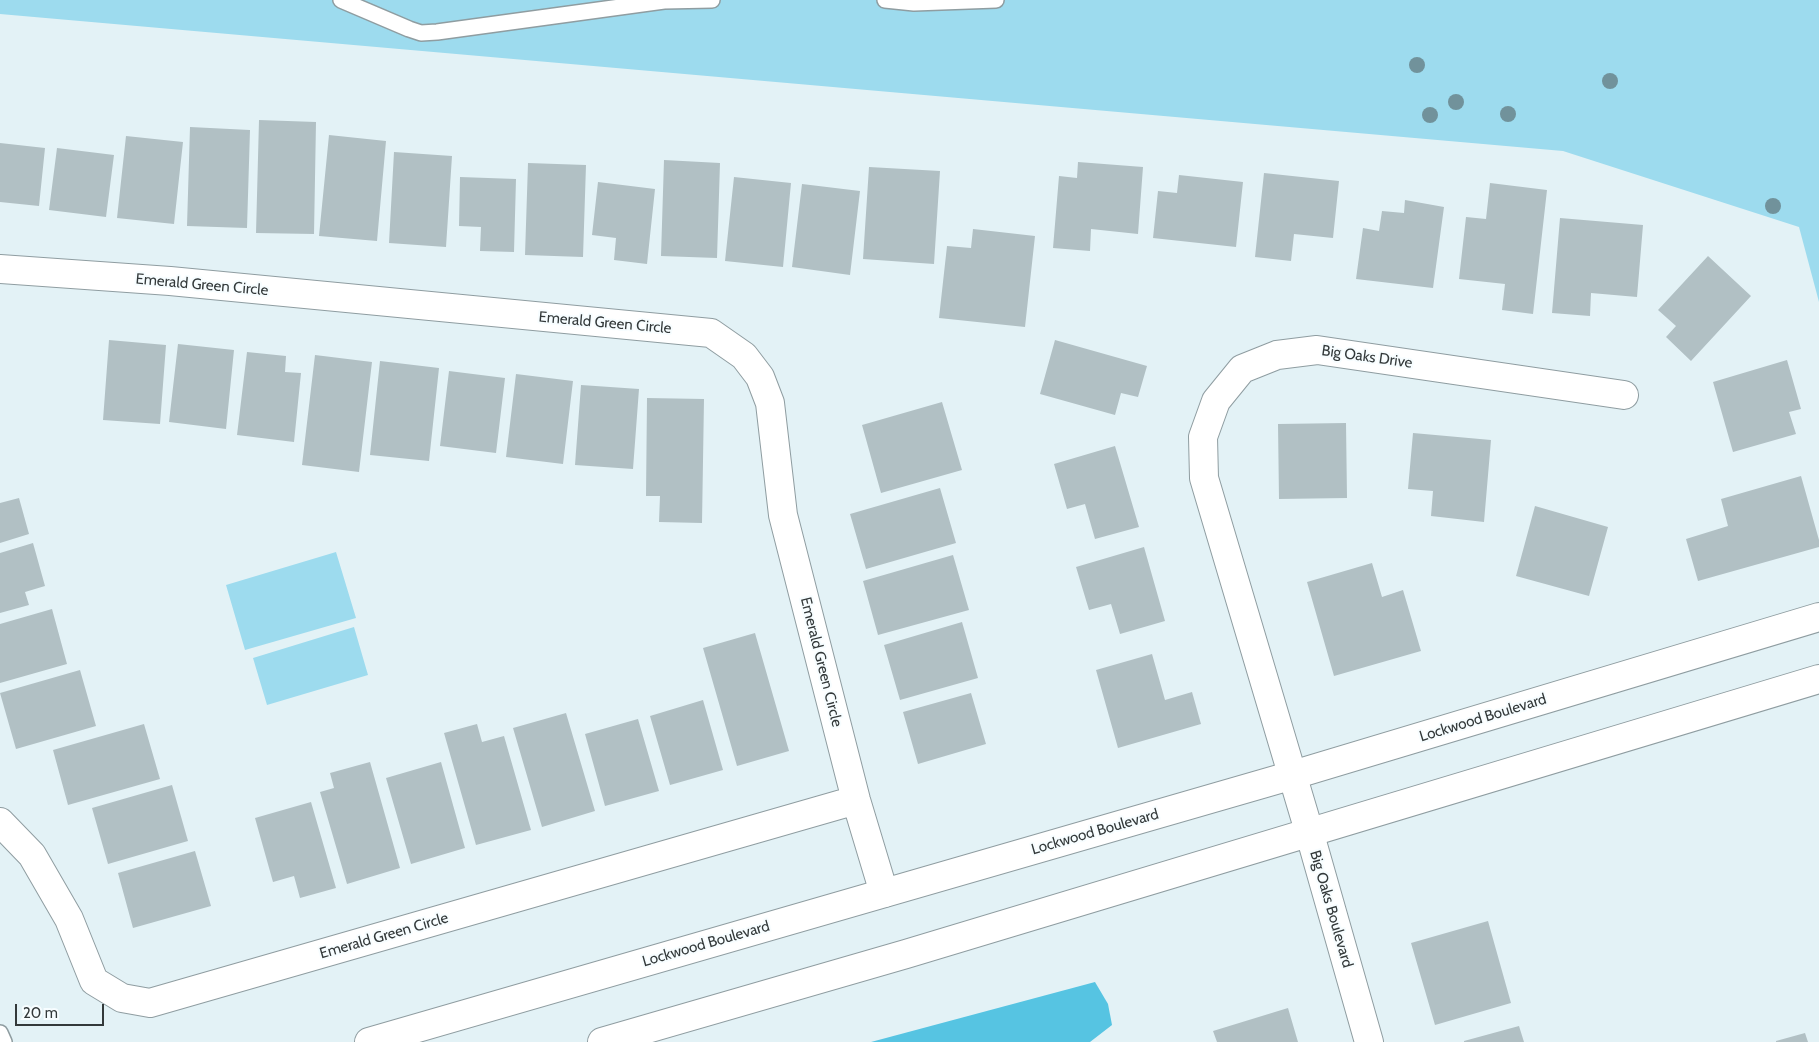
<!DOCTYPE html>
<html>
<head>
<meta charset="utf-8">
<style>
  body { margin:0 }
  #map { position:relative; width:1819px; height:1042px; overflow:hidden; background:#e3f2f6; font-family:Cabin,sans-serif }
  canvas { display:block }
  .scale { position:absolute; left:15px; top:1004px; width:89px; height:22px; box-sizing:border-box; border:2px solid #33393a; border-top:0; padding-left:6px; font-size:15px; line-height:18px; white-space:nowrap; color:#33393a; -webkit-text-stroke:4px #f7fdff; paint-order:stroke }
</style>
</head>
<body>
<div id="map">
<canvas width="1819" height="1042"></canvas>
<div class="scale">20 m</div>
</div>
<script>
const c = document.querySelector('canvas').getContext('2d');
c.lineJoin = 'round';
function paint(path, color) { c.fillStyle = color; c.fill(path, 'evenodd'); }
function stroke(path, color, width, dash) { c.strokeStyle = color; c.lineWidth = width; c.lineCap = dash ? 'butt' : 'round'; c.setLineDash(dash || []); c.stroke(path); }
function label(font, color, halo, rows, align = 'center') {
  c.font = font + ' Cabin,sans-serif'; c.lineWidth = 4; c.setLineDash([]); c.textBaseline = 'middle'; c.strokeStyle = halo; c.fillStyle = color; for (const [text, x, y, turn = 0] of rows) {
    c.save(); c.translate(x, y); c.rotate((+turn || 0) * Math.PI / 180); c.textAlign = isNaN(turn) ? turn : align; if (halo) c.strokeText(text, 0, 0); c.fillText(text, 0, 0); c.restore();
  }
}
paint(new Path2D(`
  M0 0H1819V302L1799 227 1563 151 0 14Z
  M336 552 356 618 245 650 226 585Z
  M354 627 368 675 267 705 253 658Z`), '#9ddbee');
paint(new Path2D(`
  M1095 982 1108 1004 1112 1025 1090 1042H871Z`), '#56c4e2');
paint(new Path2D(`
  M259 120 316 122 314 234 256 233Z
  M190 127 250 130 247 228 187 226Z
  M329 135 386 141 377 241 319 236Z
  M126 136 183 142 174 224 117 218Z
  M0 143 45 148 39 206 0 202Z
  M57 148 114 155 106 217 49 210Z
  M394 152 452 156 446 247 389 243Z
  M664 160 720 163 717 258 661 256Z
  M1078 162 1143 167 1138 234 1091 229 1090 251 1053 248 1059 176 1077 178Z
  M528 163 586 165 583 257 525 255Z
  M869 167 940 171 934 264 863 259Z
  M1264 173 1339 181 1333 238 1294 234 1291 261 1255 257Z
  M1179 175 1243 182 1236 247 1153 238 1158 191 1177 193Z
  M460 177 516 179 514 252 480 251 481 227 459 226Z
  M734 177 791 183 783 267 725 261Z
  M598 182 655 189 647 264 614 260 616 238 592 235Z
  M1490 183 1547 190 1533 314 1502 310 1505 284 1459 279 1466 217 1486 219Z
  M802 184 860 191 850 275 792 267Z
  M1405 200 1444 207 1433 288 1356 279 1363 228 1379 231 1382 211 1404 213Z
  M1560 218 1643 225 1637 297 1591 293 1590 316 1552 313Z
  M973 229 1035 236 1025 327 939 318 947 246 971 248Z
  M1708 256 1751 296 1691 361 1666 337 1676 326 1658 310Z
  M109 340 166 345 160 424 103 420Z
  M1055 340 1147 366 1138 397 1121 393 1115 415 1040 394Z
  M178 344 234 350 226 429 169 422Z
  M247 352 286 356 285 372 301 373 294 442 237 435Z
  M315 355 372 362 359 472 302 465Z
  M1787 360 1801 409 1789 412 1796 434 1733 452 1713 382Z
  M380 361 439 368 429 461 370 455Z
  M449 371 505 378 496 453 440 446Z
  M516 374 573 381 563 464 506 457Z
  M581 385 639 389 633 469 575 465Z
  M647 398 704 399 702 523 659 522 660 496H646Z
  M942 402 962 470 881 493 862 425Z
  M1346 423 1347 498 1279 499 1278 424Z
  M1413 433 1491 440 1484 522 1431 516 1433 491 1408 489Z
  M1115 446 1139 527 1095 539 1085 504 1067 509 1054 464Z
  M1801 476 1819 540V547L1698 581 1686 539 1728 526 1721 499Z
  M940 488 956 543 866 569 850 514Z
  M19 498 29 534 0 543V503Z
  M1535 506 1608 527 1589 596 1516 576Z
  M33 543 45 586 25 592 29 605 0 613V553Z
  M1144 547 1165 621 1120 634 1111 604 1089 610 1076 567Z
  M953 555 969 610 878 635 863 581Z
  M1372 563 1382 597 1403 590 1421 651 1334 676 1307 582Z
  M52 609 67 664 0 683V624Z
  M962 622 978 678 900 700 884 645Z
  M755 633 789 751 737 766 703 648Z
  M1152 654 1165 700 1192 692 1201 724 1118 748 1096 670Z
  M80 670 96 726 16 749 0 693Z
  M971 693 986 744 918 764 903 712Z
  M703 700 723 770 670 785 650 716Z
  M566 713 595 811 542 827 513 728Z
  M638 719 659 791 605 806 585 734Z
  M144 724 160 779 68 805 53 750Z
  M477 724 482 742 504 736 531 830 476 845 444 733Z
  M370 762 400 868 347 884 320 792 334 788 330 773Z
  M441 762 465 848 411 864 386 778Z
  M172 785 188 841 108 864 92 808Z
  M311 802 336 888 300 898 294 876 273 882 255 818Z
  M195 851 211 906 133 928 118 873Z
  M1488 921 1511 1003 1435 1025 1411 943Z
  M1288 1008 1298 1042H1217L1213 1031Z
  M1519 1026 1524 1042H1464V1041Z
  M1805 1033 1808 1042H1776V1041Z`), '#b1c0c4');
const service = new Path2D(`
  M341 0 409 29 421 33 437 32 664 1 712 0
  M885 0 914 3 996 0
  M0 1033 4 1042`);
const minor = new Path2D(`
  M0 269 170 281 711 333 744 356 760 377 770 403 783 515 856 800 884 893
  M0 822 32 855 69 919 94 981 122 998 150 1003 856 800
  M1369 1042 1309 831 1204 478 1203 437 1216 401 1242 369 1277 355 1317 350 1624 395`);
const secondary = new Path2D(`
  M369 1042 1293 775 1819 617
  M602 1042 906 954 1819 679`);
stroke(service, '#8f9da1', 18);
stroke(minor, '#8f9da1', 30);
stroke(secondary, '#8f9da1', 30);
stroke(service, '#fff', 15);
stroke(minor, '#fff', 28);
stroke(secondary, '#fff', 28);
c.fillStyle = '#71929b';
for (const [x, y] of [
  [1417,65],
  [1610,81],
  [1456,102],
  [1508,114],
  [1430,115],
  [1773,206]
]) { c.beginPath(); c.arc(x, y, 8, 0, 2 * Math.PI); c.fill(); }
label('15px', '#33393a', '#f7fdff', [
  ["Emerald Green Circle",202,285,5],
  ["Emerald Green Circle",605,323,5],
  ["Big Oaks Drive",1367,357,8],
  ["Emerald Green Circle",821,662,76],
  ["Lockwood Boulevard",1483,718,-17],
  ["Lockwood Boulevard",1095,832,-16],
  ["Big Oaks Boulevard",1331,909,74],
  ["Emerald Green Circle",384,936,-16],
  ["Lockwood Boulevard",706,944,-16]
]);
</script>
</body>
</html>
